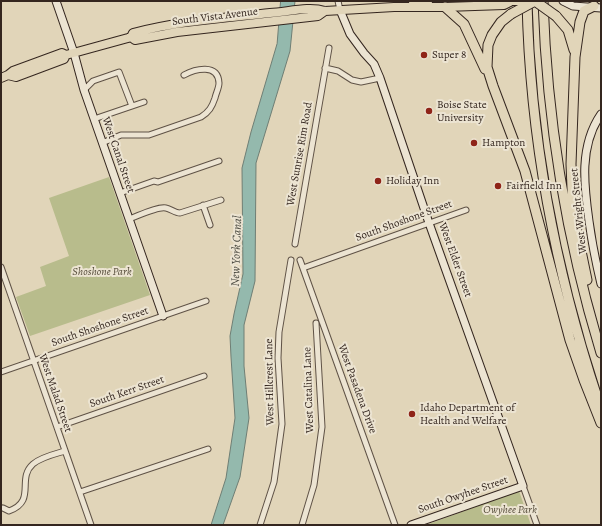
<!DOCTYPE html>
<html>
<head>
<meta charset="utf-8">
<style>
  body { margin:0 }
  #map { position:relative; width:602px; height:526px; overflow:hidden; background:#e1d5b9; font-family:Alegreya,serif }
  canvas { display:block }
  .frame { position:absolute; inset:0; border:2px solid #34261f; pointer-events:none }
</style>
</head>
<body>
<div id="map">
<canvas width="602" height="526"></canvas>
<div class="frame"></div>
</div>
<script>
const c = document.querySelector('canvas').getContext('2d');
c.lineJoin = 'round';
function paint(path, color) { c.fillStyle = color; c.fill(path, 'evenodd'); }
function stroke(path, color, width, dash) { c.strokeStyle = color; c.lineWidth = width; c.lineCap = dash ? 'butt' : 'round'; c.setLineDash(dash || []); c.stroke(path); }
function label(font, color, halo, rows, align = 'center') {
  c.font = font + ' Alegreya,serif'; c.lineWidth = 4; c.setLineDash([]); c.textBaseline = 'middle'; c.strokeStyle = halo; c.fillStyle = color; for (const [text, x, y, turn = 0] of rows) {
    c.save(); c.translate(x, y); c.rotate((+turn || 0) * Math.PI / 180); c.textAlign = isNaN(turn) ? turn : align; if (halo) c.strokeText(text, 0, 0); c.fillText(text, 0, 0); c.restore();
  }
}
paint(new Path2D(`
  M270 16V18L151 33V32L180 26Z
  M109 177 150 295 30 336 16 297 46 286 40 267 69 256 49 198Z
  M519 491 531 525H426Z`), '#b8bc8c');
const water = new Path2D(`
  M281 1H295L290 51 256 163 255 281 244 325V366L249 418 240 477 223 525H211L226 478 235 418 231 357 230 336 234 314 243 274 242 168 251 132 277 44Z`);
paint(water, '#94b9ad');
stroke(water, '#6e7e74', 1);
const street = new Path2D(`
  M338 1 340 10
  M325 68 338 71 352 80 361 82 380 78
  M84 90 93 81 119 72 132 106
  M94 119 144 102
  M102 143 121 135H149L201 117C209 112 212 107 215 98 216 93 219 88 219 83 218 63 195 69 184 75
  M120 193 154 181 158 182 219 161
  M203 205 210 225
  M129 219C138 216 158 206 166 208 171 209 175 213 180 213L221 200
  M295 244 329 48
  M300 260 395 525
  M1 267 91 525
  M303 268 466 210
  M1 372 206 301
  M57 427 204 376
  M523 486 537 525
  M80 492 208 449
  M3 508 9 511C37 501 16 479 33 464 41 457 55 454 65 451
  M260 525 274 482 282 424 278 358 279 332 291 260
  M302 525 314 485 322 427 316 323`);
const secondary = new Path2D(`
  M56 1 74 53 84 90 163 316
  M563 1 573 6 601 8
  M340 10 350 34 364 53 374 64 380 78 429 223 523 486 411 525
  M601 114C579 146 584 185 589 221 592 243 596 263 601 284`);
const primary = new Path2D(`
  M413 4 428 1
  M131 37 133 33C178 21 225 18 270 13 288 12 309 6 325 11L394 7H445L504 5 512 1
  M8 75 13 71 62 53 66 55 128 38 131 37 135 40 177 32 318 16 325 11
  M1 78 8 75 16 77 64 59 66 55`);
const highway = new Path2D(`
  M527 1C530 139 556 275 600 406
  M543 1C547 121 566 238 601 353
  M445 7 464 24 485 69
  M511 14 501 22 492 35 488 45 487 67 493 86 525 171 570 340 584 380 601 423
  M556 16 568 30 574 50
  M587 280 573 212 571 164 575 57 580 22 584 11 594 6`);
stroke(street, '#5f5246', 7);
stroke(secondary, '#34261f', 9);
stroke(primary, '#34261f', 10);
stroke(highway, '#34261f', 11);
stroke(street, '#ece4d2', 5);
stroke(secondary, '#ece4d2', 7);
stroke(primary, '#e1d5b9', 8);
stroke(highway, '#e1d5b9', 9);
const primaryBridge = new Path2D(`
  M512 1H530`);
const highwayBridge = new Path2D(`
  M535 1 556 16
  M511 14 535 1`);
stroke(primaryBridge, '#34261f', 10, []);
stroke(highwayBridge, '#34261f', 11, []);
stroke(primaryBridge, '#e1d5b9', 8);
stroke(highwayBridge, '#e1d5b9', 9);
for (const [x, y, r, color] of [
  [424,55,4,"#8f2418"],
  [429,111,4,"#8f2418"],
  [474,143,4,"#8f2418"],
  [378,181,4,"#8f2418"],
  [498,186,4,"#8f2418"],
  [412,414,4,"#8f2418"]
]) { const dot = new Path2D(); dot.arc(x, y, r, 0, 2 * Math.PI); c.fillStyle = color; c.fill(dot); stroke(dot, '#ece4d2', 1.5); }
label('11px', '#34261f', '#ece4d2', [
  ["South Vista Avenue",215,17,-7],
  ["West Sunrise Rim Road",300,154,-80],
  ["West Canal Street",118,155,71],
  ["West Wright Street",579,211,-96],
  ["South Shoshone Street",404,221,-20],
  ["West Elder Street",455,260,70],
  ["South Shoshone Street",100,327,-19],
  ["West Hillcrest Lane",270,382,-91],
  ["West Pasadena Drive",357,389,70],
  ["West Catalina Lane",309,390,-92],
  ["South Kerr Street",127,392,-19],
  ["West Malad Street",55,393,71],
  ["South Owyhee Street",463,495,-19]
]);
label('11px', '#34261f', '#ece4d2', [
  ["Super 8",432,55],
  ["Boise State",437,105],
  ["University",437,118],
  ["Hampton",482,143],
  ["Holiday Inn",386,181],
  ["Fairfield Inn",506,186],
  ["Idaho Department of",420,408],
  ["Health and Welfare",420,421]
], 'left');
label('italic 11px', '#554c3a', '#ece4d2', [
  ["Shoshone Park",102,272],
  ["Owyhee Park",510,510]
]);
label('italic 12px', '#4c4b42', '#ece4d2', [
  ["New York Canal",237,251,-88]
]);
</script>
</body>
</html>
